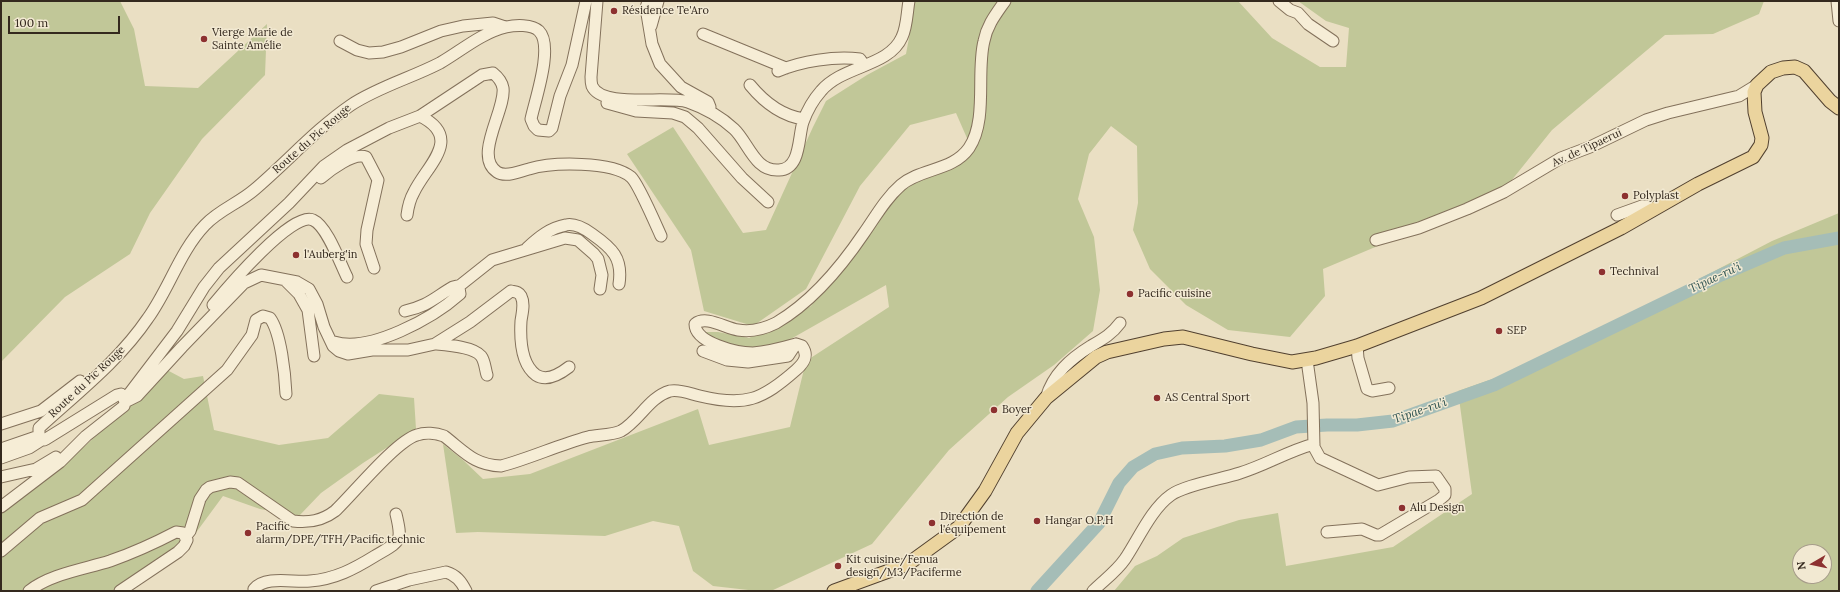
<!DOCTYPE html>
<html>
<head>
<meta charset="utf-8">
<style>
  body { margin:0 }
  #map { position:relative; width:1840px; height:592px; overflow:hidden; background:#eadfc3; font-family:Lora,serif }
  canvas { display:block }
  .frame { position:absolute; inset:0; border:2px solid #34291e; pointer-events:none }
  .north { position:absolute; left:1792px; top:544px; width:40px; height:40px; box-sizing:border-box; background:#f2e9d2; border:1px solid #a69c8a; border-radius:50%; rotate:261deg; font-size:11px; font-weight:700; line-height:16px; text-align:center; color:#34291e }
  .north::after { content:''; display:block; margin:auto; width:14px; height:18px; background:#8d3130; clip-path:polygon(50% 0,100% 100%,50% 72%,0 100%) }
  .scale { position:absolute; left:8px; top:16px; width:112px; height:18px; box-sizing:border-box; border:2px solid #34291e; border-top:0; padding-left:5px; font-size:12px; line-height:14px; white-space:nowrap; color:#34291e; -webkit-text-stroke:3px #f2e9d2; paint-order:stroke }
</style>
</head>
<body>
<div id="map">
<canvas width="1840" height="592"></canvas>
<div class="frame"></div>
<div class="north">N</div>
<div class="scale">100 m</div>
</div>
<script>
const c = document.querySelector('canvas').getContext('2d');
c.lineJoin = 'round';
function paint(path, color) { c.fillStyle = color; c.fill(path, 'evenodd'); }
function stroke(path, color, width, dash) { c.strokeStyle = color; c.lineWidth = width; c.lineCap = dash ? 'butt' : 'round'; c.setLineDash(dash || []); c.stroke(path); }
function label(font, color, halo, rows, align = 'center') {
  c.font = font + ' Lora,serif'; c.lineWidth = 3; c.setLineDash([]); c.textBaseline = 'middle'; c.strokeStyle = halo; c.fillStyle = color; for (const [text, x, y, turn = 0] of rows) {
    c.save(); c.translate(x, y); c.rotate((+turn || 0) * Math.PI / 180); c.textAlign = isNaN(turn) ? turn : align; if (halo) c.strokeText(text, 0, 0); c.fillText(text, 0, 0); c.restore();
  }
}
paint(new Path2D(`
  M1 1H120L134 29 145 86 198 88 267 24 265 75 202 139 150 213 130 254 65 297 1 362Z
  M912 1H1238L1272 38 1320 67H1346L1349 28 1326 21 1298 1H1764L1759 14 1713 34 1665 35 1552 130 1507 186 1449 216 1323 269 1325 296 1290 337 1228 330 1186 305 1150 269 1133 230 1138 203 1137 146 1111 126 1089 154 1078 199 1094 237 1100 290 1093 331 1054 365 1008 397 949 450 872 544 771 591H757L713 586 693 571 679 526 653 521 605 536 478 532 456 533 443 444 463 460 483 479 530 474 698 409 709 445 790 427 806 361 889 307 886 285 789 340 755 351 725 347 699 332H718L749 338 811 306 849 254 875 217 916 176 963 155 970 145 956 113 910 125 860 186 806 289 753 326 704 311 691 250 627 154 673 127 743 233 766 230 813 127 826 101 867 75 906 54 911 27Z
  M1839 213V591H1114L1135 566 1157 556 1183 538 1239 520 1278 513 1286 566 1393 547 1472 494 1458 391 1538 363 1772 241ZM1800 552H1824V576H1800Z
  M167 370 184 379 203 376 214 430 279 445 328 438 379 394 414 398 416 429 363 463 321 493 299 516 260 509 223 496 181 553 119 591H1V509L85 446Z`), '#c1c798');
stroke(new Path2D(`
  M1037 591 1099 523 1119 483 1133 467 1155 454 1182 448 1225 446 1261 440 1296 427 1327 425H1357L1393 421 1494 385 1721 275 1784 248 1839 238`), '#a5bdb7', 13);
const minor = new Path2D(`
  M597 1 591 77C591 79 591 83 592 86 602 109 667 95 688 102 705 108 720 116 734 129 748 142 755 172 779 170 801 169 798 137 803 122 807 111 813 100 821 91 843 65 889 67 902 37 907 27 907 12 909 1
  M648 1 646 8 652 44 660 64 681 87 708 102 710 107
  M1279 1 1290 10 1298 13 1308 24 1333 41
  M1837 1 1839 21
  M651 26 658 1
  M703 34 786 68
  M340 41 357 50 369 53 383 52 401 47 441 31 463 26 493 23 505 27
  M778 71C802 61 834 56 860 59L864 65
  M750 85C764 102 782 116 804 119
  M607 103 636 111 673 113 685 117 698 128 742 178 768 202
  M321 178C330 170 354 152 366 157L378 180 367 230 366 244 374 268
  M407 215C408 207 410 199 414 192 427 165 464 138 420 116
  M1617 215 1642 206H1646L1652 211
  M1376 240 1419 228 1467 209 1504 192 1561 158 1590 147 1646 120 1668 113 1739 96 1757 85
  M527 248C539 237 550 228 566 225 575 223 585 229 592 234 612 248 623 258 619 284
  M285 280 299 294 308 310 314 356
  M458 287 492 260 565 238 578 240 594 254 598 259 602 275 600 289
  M213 305C227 288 293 210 313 220 327 226 340 263 347 277
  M334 342C370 353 433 318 460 294L459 288 457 286 453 287C434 298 428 306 405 311
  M436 344C448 345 474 347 481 356 485 361 485 369 487 375
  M1357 346 1358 358 1367 389 1372 391 1389 388
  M703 351 727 360 748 362 788 356 796 344
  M1307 360 1313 403 1314 447 1320 458 1378 485 1409 477 1436 476 1445 489V495L1439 500 1380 535H1376L1362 529 1327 532
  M123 397 121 394 117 395 46 439 44 440 39 436V428C77 393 119 361 148 318 169 289 180 251 205 225 219 210 239 203 254 190 287 162 316 129 351 105 378 87 411 78 440 63 461 51 481 33 506 27 515 25 532 24 539 31 554 46 535 100 531 119L534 126 538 130 549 131 552 128 560 96 572 65 586 1
  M123 397 129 394 177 331 204 287 219 268 289 203 324 166 347 150 389 128 420 116 482 75 493 73C498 77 502 82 503 88 506 110 473 156 497 172 506 178 520 171 529 169 552 162 612 161 631 177 638 183 656 225 661 236
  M1046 398C1053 374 1070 359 1091 346 1103 339 1112 334 1120 323
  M125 402 137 396 182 347 244 283 261 275 297 282 309 289 317 304 324 327 333 346 339 351 348 354 372 350H408L435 344 470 322 511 291C516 292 519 292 521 296 525 304 522 313 521 321 520 338 521 364 536 375 547 382 560 374 569 367
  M1 424 41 411 80 381
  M1 449 39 436
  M1 458 29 448 43 439
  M1 477 36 469 56 457
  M1 507 60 462 86 436 124 406 125 402 123 397
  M186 536 190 531 200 499 206 490 210 487 230 482 238 483 293 521C309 523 322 521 335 511 353 494 396 441 417 435 425 432 436 433 444 436 465 452 474 465 501 466 531 458 558 445 588 437 597 435 613 435 621 431 639 421 649 397 670 391 680 389 691 394 700 396 745 407 762 400 796 370 804 363 809 356 802 346L796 344C782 348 767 352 753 353 737 353 695 343 695 324 706 315 725 328 738 330 750 332 764 329 776 323 812 302 841 267 864 233 876 216 885 199 901 185 921 168 953 171 969 148 988 120 976 72 984 41 987 25 996 14 1005 1
  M1 551 40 518 82 500 227 370 252 335 256 320 263 316 270 318C281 333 285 374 286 394
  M29 591C50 574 85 569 110 561 133 553 155 543 176 532L183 533 187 540 184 546 178 552 120 591
  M255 591 254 589C266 575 294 583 310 581 335 579 354 569 375 556 400 541 403 543 396 514
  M376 591 409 580 446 572C456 575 461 581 466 591
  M1093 591C1104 580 1116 572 1125 559 1138 540 1151 509 1171 495 1185 485 1222 479 1240 473 1266 465 1288 451 1314 444`);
const major = new Path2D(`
  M834 591 908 564 959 527 985 491 1017 433 1046 398 1096 357 1107 352 1164 339 1183 337 1252 354 1292 362 1316 358 1357 346 1481 298 1621 228 1698 184 1753 157 1761 145 1762 138 1755 112 1754 92 1757 85 1771 72 1783 68 1795 67 1804 71 1830 101 1839 108`);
stroke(minor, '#83715b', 13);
stroke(major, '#51402f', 15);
stroke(minor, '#f6edd6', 11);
stroke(major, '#ebd49e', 13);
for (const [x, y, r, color] of [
  [614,11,4,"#8d3130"],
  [204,39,4,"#8d3130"],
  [1625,196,4,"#8d3130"],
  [296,255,4,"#8d3130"],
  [1602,272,4,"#8d3130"],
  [1130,294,4,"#8d3130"],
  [1499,331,4,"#8d3130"],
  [1157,398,4,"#8d3130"],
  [994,410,4,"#8d3130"],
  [1402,508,4,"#8d3130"],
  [1037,521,4,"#8d3130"],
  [932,523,4,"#8d3130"],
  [248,533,4,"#8d3130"],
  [838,566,4,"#8d3130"]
]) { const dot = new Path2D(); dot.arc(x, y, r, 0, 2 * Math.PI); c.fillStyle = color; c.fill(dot); stroke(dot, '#f2e9d2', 1.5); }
label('11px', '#34291e', '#f2e9d2', [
  ["Résidence Te'Aro",622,11],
  ["Vierge Marie de",212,33],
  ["Sainte Amélie",212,46],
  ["Polyplast",1633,196],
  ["l'Auberg'in",304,255],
  ["Technival",1610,272],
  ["Pacific cuisine",1138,294],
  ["SEP",1507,331],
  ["AS Central Sport",1165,398],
  ["Boyer",1002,410],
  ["Alu Design",1410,508],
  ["Direction de",940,517],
  ["l'équipement",940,530],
  ["Hangar O.P.H",1045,521],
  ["Pacific",256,527],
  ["alarm/DPE/TFH/Pacific technic",256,540],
  ["Kit cuisine/Fenua",846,560],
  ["design/M3/Paciferme",846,573]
], 'left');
label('11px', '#34291e', '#f2e9d2', [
  ["Route du Pic Rouge",312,139,-41],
  ["Av. de Tipaerui",1587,148,-25],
  ["Route du Pic Rouge",87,382,-43]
]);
label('italic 12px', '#2f5351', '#f2e9d2', [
  ["Tipae-ru’i",1715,278,-25],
  ["Tipae-ru’i",1420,411,-19]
]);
</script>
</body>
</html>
